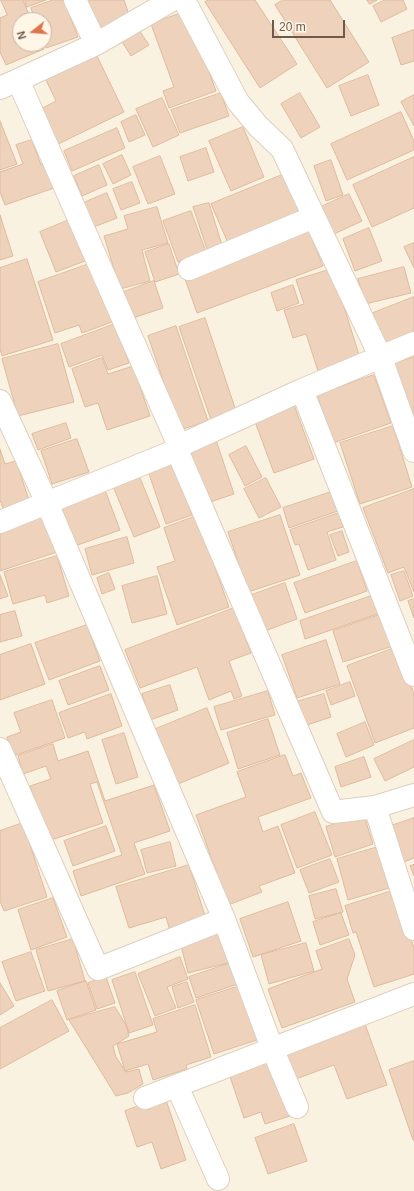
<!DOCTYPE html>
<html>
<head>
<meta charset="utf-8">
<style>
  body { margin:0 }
  #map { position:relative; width:414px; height:1191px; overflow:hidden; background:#faf2e1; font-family:Arial,sans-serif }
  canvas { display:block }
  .north { position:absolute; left:12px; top:12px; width:40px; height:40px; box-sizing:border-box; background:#fef6e7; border:1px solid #c5b7a8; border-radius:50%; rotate:253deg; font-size:11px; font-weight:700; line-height:16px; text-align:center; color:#6f594a }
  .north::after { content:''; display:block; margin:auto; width:14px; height:18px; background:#dd764d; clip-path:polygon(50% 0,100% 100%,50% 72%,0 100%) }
  .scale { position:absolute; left:272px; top:20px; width:73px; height:18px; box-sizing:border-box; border:2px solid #6f594a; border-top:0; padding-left:5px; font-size:12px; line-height:14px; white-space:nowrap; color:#6f594a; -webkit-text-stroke:3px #fef6e7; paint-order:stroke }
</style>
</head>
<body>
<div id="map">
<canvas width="414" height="1191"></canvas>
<div class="north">N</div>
<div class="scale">20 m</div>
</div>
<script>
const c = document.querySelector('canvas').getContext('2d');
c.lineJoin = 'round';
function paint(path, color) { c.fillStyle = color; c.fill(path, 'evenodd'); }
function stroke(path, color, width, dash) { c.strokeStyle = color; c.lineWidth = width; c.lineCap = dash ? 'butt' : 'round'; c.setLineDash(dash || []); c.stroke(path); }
const building = new Path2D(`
  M1 0H23L31 20H20V44H42L44 49 6 65 0 52V18L7 15Z
  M25 0H46L27 7Z
  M53 0H64L78 37 46 48 44 44V20H35L31 8Z
  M87 0H124L131 21 98 32Z
  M209 0H255L297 64 260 88 205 2Z
  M283 0H330L369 62 327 88 275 5Z
  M367 0H377L370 4Z
  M385 0H403L407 9 381 22 373 6Z
  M187 11 216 91 169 108 163 91 174 87 151 24Z
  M139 30 149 45 131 56 121 40Z
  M414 30V61L401 65 392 38Z
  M97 56 124 112 56 145 39 110 56 101 46 80Z
  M368 75 379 105 351 116 339 86Z
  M221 93 229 116 180 133 171 110Z
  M300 93 320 127 301 138 281 104Z
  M414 95V126L401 102Z
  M162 98 179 135 153 147 136 109Z
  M401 112 414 141V150L347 180 331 144Z
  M136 115 145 135 129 142 121 122Z
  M0 121 17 164 0 170Z
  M243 127 264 177 231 191 209 141Z
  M117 128 125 148 72 171 64 151Z
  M32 140 41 165 48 162 57 187 5 205 0 192V172L23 164 16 145Z
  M206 148 214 172 188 181 180 157Z
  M122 155 131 175 113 184 103 164Z
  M160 156 175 194 148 204 133 167Z
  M414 157V208L372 227 353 185Z
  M331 160 343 195 326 201 314 166Z
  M99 165 107 185 82 196 74 176Z
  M287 173 303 212 228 243 211 204Z
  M132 182 140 203 121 210 113 189Z
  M107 193 117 218 91 228 81 204Z
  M349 194 362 221 334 234 321 207Z
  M209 203 222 245 207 249 193 207Z
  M157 207 168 243 142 250 150 281 120 289 104 236 128 229 124 216Z
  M191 211 206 252 178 262 163 221Z
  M0 215 13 256 0 260Z
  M69 220 85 261 56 272 40 232Z
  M369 228 382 261 355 271 343 239Z
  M308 229 323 266 197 313 184 276Z
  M414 243V268L404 247Z
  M169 244 179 274 155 282 145 252Z
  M27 259 53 340 2 356 0 349V268Z
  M92 263 112 322 82 333 79 325 55 333 38 282Z
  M404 267 411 293 365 304 358 279Z
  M332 269 361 361 319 374 306 334 293 338 284 310 304 304 296 280Z
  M154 281 163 308 133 318 124 292Z
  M293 285 299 303 277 311 271 293Z
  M414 297V334L381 347 368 315Z
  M205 318 236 411 211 420 179 327Z
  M115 324 129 363 108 370 102 355 69 367 61 344Z
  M176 326 208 421 180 430 148 336Z
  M58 344 74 402 18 416 2 359Z
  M414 357V423L391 365Z
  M102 358 108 374 133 366 150 416 107 430 98 403 85 407 72 369Z
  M374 375 391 423 333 443 317 395Z
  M294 405 314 459 274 473 254 419Z
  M66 423 71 438 38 450 32 434Z
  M393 426 412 487 360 504 340 443Z
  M77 439 89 472 52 484 41 451Z
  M216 440 234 494 207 503 188 449Z
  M246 446 262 477 245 486 229 455Z
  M0 449 5 464 16 461 30 503 4 511 0 500Z
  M173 459 192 515 166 524 147 468Z
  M138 473 160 527 134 537 112 484Z
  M266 478 281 507 259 518 244 489Z
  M414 489V592L404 567 388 573 363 508Z
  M105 490 120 530 75 546 61 505Z
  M331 492 338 511 289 528 283 508Z
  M44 512 57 552 0 571V527Z
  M339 513 343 527 327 532 336 560 308 570 299 544 295 545 290 530Z
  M280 515 300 575 248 592 228 532Z
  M197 516 229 607 177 625 157 567 175 561 164 528Z
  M342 531 349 552 338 556 330 535Z
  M127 537 134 563 92 575 85 549Z
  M57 556 69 596 47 603 45 595 13 604 4 572Z
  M357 561 367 591 305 613 294 583Z
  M404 571 413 596 400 601 391 575Z
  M109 573 115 589 102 594 97 578Z
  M0 575 8 596 0 599Z
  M157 576 167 614 132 623 122 586Z
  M285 583 297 619 262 632 249 596Z
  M374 595 380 613 305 639 300 621Z
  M414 599V618L408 601Z
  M234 608 251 653 229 661 242 696 234 699 231 691 209 700 197 667 140 688 125 650Z
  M15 611 22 636 0 642V615Z
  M382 614 393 646 343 662 333 631Z
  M87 625 100 661 49 680 35 643Z
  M326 640 340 684 297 698 282 655Z
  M31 644 45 684 0 700V655Z
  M397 647 414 694V728L375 743 347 666Z
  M100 666 109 690 68 705 59 681Z
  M350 682 355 696 331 705 326 691Z
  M170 685 178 710 150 720 142 694Z
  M268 691 275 715 221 730 214 707Z
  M111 694 122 726 87 739 85 732 68 738 59 713Z
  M324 694 331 717 304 726 296 702Z
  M52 700 65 738 13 756 7 737 21 732 14 713Z
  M207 708 229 763 173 786 151 731Z
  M268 719 280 755 238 769 227 733Z
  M365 722 374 745 346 757 337 734Z
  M124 733 138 777 116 784 102 740Z
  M414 740V767L385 781 374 759Z
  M53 744 58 761 88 751 105 801 154 785 170 831 134 843 145 874 81 896 73 871 122 855 97 782 90 784 103 823 48 841 30 786 51 779 46 766 23 774 18 756Z
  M285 755 293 776 301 773 311 798 258 817 263 832 278 826 295 873 259 886 262 892 228 905 196 815 246 797 237 772Z
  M364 757 371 777 341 787 335 767Z
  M315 812 332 855 297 868 281 825Z
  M364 815 373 844 335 857 326 827Z
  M414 818V858L404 862 391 826Z
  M23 823 47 897 4 911 0 901V831Z
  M106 826 115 851 73 866 64 841Z
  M170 842 176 866 147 873 141 850Z
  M378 847 389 888 348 900 337 859Z
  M330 859 339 882 309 893 300 870Z
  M189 865 206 919 170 931 166 917 129 928 116 887Z
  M414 865V876L410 866Z
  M336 889 343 912 315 919 309 896Z
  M395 890 414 948V974L374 987 356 932 353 933 345 906Z
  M53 898 67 937 31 950 18 910Z
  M288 902 301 941 253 957 240 919Z
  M341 913 349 935 320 945 313 922Z
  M219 932 228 963 188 973 180 942Z
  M73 939 85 981 48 991 36 950Z
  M349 939 355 955 347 979 355 1002 282 1028 268 989 322 969 316 951Z
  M306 943 314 971 269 984 261 955Z
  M31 952 45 991 16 1001 2 962Z
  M180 957 188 979 167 987 176 1008 155 1016 138 974Z
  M231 963 238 984 196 998 189 977Z
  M135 972 153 1025 129 1033 112 980Z
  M106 977 115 1003 97 1009 88 983Z
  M86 981 96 1010 67 1020 57 991Z
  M187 982 194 1002 178 1008 172 987Z
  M0 983 14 1006 0 1015Z
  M243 985 260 1039 214 1054 196 1000Z
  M52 1000 69 1031 0 1069V1028Z
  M195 1005 211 1057 186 1065 187 1069 153 1080 148 1064 125 1071 117 1044 157 1032 153 1019Z
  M115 1007 126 1025 129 1036 113 1046 116 1057 126 1072 139 1069 143 1084 128 1093 116 1096 69 1020Z
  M365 1024 387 1085 347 1099 334 1065 293 1080 283 1053Z
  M271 1059 290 1116 265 1124 261 1112 244 1118 229 1074Z
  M414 1061V1140H413L389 1070Z
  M165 1097 186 1160 161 1169 152 1142 137 1147 125 1111Z
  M294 1124 307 1161 268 1174 255 1138Z`);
paint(building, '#eed2bb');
stroke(building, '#dfba9c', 1);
const street = new Path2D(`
  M75 0 96 44
  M172 0 96 44 18 80 179 446
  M184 0 238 102 258 126 282 149 381 358 414 451
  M0 88 18 80
  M189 269 314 217
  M302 390 414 675
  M0 401 47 503 224 919 272 1048 297 1107
  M177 450 333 812 375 807 414 929
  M0 522 177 450 179 446 302 390 414 343
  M0 749 98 969 224 919
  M375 807 414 795
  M177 1086 218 1179
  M145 1098 414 994`);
stroke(street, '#decfbe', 24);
stroke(street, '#fff', 22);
</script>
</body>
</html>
